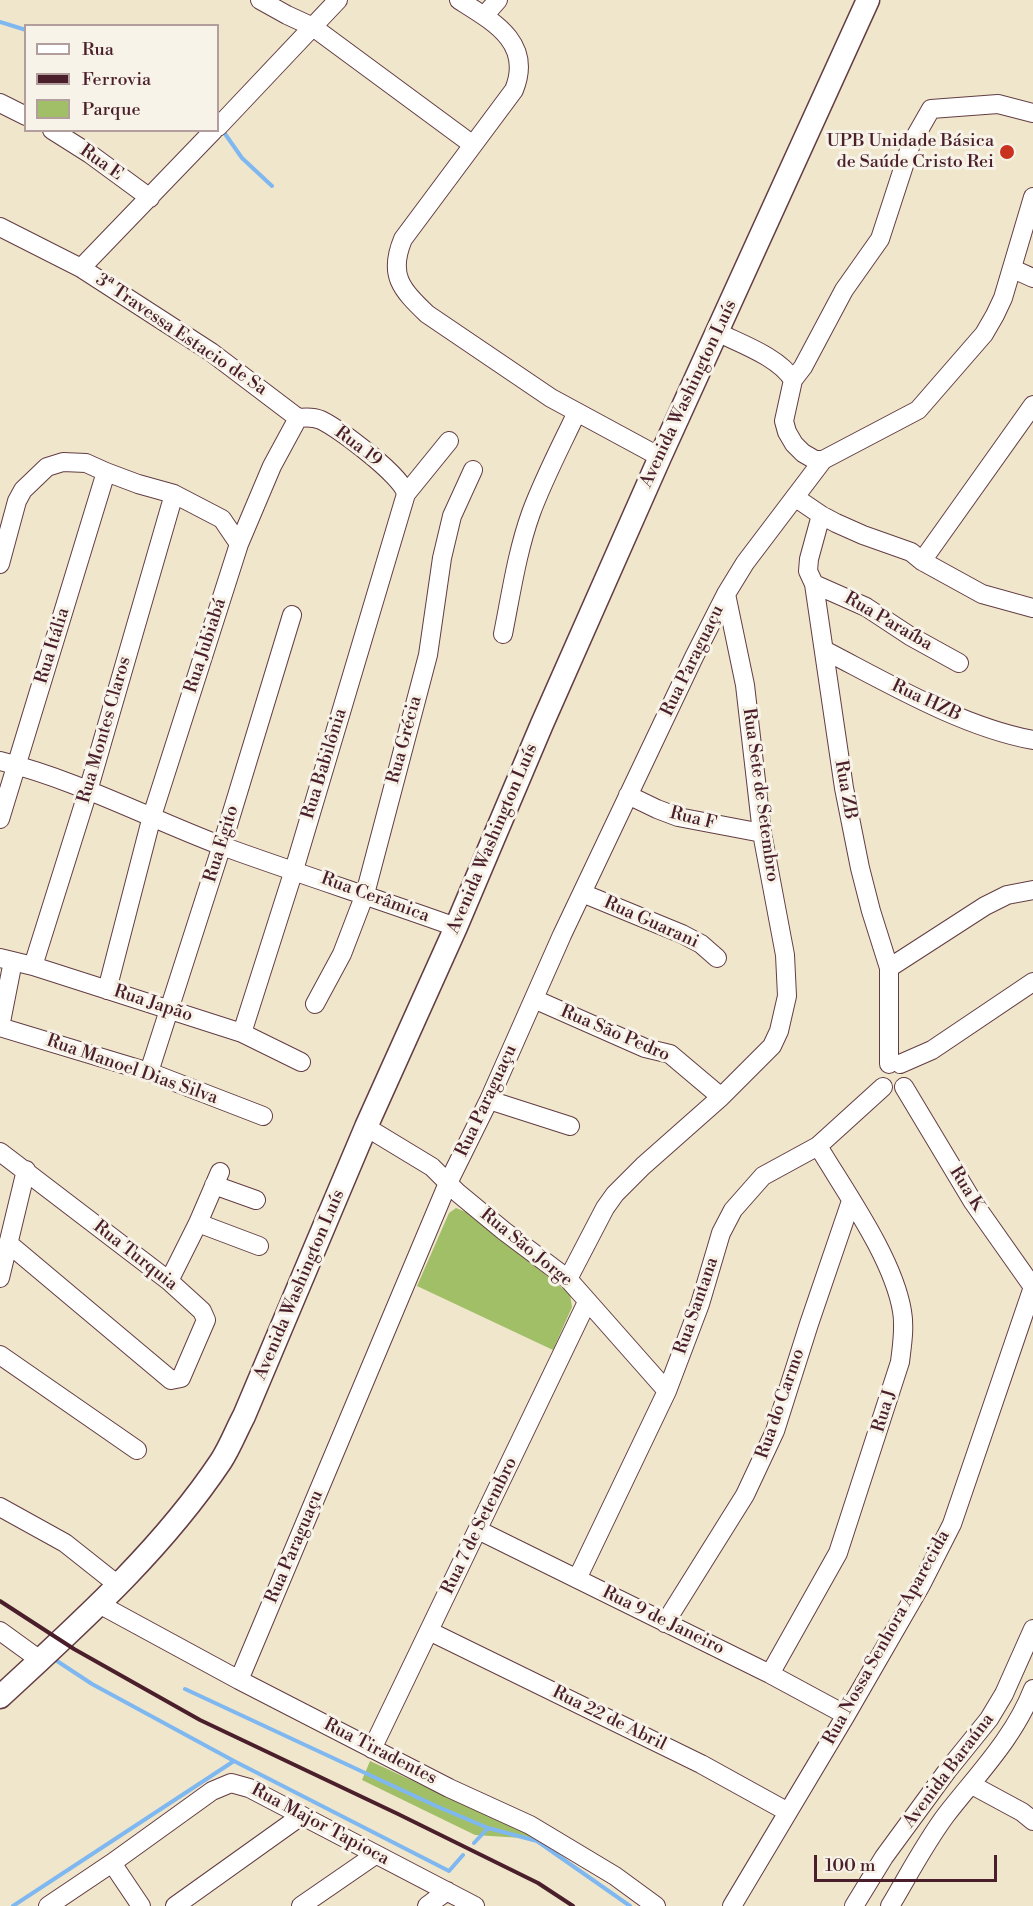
<!DOCTYPE html>
<html>
<head>
<meta charset="utf-8">
<style>
  body { margin:0 }
  #map { position:relative; width:1033px; height:1906px; overflow:hidden; background:#f0e6cc; font-family:"Libre Bodoni",serif }
  canvas { display:block }
  .legend { position:absolute; left:24px; top:24px; width:195px; height:108px; box-sizing:border-box; background:#f7f3e8; border:2px solid #b29e9c; margin:0; padding:8px 10px; list-style:none; font-size:18px; color:#4a1f2b }
  .legend li { display:flex; align-items:center; gap:12px; height:30px }
  .legend b { width:30px; border:2px solid #b29e9c }
  .scale { position:absolute; left:814px; top:1855px; width:183px; height:27px; box-sizing:border-box; border:3px solid #4a1f2b; border-top:0; padding-left:8px; font-size:18px; line-height:21px; white-space:nowrap; color:#4a1f2b; -webkit-text-stroke:4px #f7f3e8; paint-order:stroke }
</style>
</head>
<body>
<div id="map">
<canvas width="1033" height="1906"></canvas>
<ul class="legend">
<li><b style="height:8px;background:#fff"></b>Rua</li>
<li><b style="height:8px;background:#4a1f2b"></b>Ferrovia</li>
<li><b style="height:16px;background:#a1bf67"></b>Parque</li>
</ul>
<div class="scale">100 m</div>
</div>
<script>
const c = document.querySelector('canvas').getContext('2d');
c.lineJoin = 'round';
function paint(path, color) { c.fillStyle = color; c.fill(path, 'evenodd'); }
function stroke(path, color, width, dash) { c.strokeStyle = color; c.lineWidth = width; c.lineCap = dash ? 'butt' : 'round'; c.setLineDash(dash || []); c.stroke(path); }
function label(font, color, halo, rows, align = 'center') {
  c.font = font + ' "Libre Bodoni",serif'; c.lineWidth = 6; c.setLineDash([]); c.textBaseline = 'middle'; c.strokeStyle = halo; c.fillStyle = color; for (const [text, x, y, turn = 0] of rows) {
    c.save(); c.translate(x, y); c.rotate((+turn || 0) * Math.PI / 180); c.textAlign = isNaN(turn) ? turn : align; if (halo) c.strokeText(text, 0, 0); c.fillText(text, 0, 0); c.restore();
  }
}
paint(new Path2D(`
  M456 1208 466 1212 570 1294 572 1307 553 1350 417 1286 449 1213Z
  M370 1761 538 1839 475 1835 362 1780Z`), '#a1bf67');
stroke(new Path2D(`
  M0 22 26 30
  M223 131 242 158 272 186
  M54 1659 92 1684 234 1761 449 1871 463 1855
  M185 1689 436 1806 488 1828
  M474 1843 488 1828 537 1841 630 1906
  M13 1906 234 1761`), '#7fb8f0', 4);
const minor = new Path2D(`
  M260 0 287 15 313 27 473 145
  M459 0C494 22 533 43 514 90L403 239C388 275 401 289 427 314L551 398 660 457
  M484 16 498 0
  M0 103 26 116
  M218 127 338 0
  M52 130 90 154 150 198
  M0 227 81 268 211 352 298 418
  M81 268 214 130
  M1013 269 1033 278
  M717 332C741 344 779 357 793 380
  M298 418C306 417 314 417 321 420 339 429 403 476 406 494
  M823 460H815L803 453 794 444 787 432 784 421 793 380 803 367 844 290 880 239 911 144 931 109 998 104 1033 113
  M796 498 821 515 836 523 863 535 911 552 922 561 982 594 1033 608
  M821 515 809 559 808 571 814 584 844 788 860 868 871 911 889 968V1064
  M922 561 1033 405
  M0 564 17 501 23 490 47 467 63 462 86 463 106 472 138 484 174 494 222 519 239 544
  M814 584 866 607 910 636 959 663
  M503 634C511 594 517 552 531 513 544 478 561 446 577 412
  M824 650C888 683 962 727 1033 740
  M0 761C77 780 148 818 222 846 299 874 378 899 456 927
  M628 795 657 809 678 817 762 833
  M0 819 106 472
  M582 893 682 934 701 944 717 958
  M0 958 33 966 242 1033 301 1062
  M33 966 88 791 174 494
  M889 968 985 906 1007 895 1033 890
  M107 990 152 816 239 544 272 466 298 418
  M534 999 645 1048 670 1054 721 1097
  M315 1004 342 954 365 894 428 655 442 558 452 516 473 470
  M0 1027 149 1072 263 1116
  M0 1027 13 961
  M242 1033 294 870 406 494 449 441
  M900 1064 932 1050 1033 982
  M149 1072 222 845 292 615
  M904 1087 973 1202 1033 1287
  M489 1100 570 1126
  M366 1127 432 1167 458 1193 504 1231 568 1279 667 1391
  M0 1152 169 1281 202 1311 206 1320 181 1378 171 1380 9 1244
  M214 1185 256 1200
  M198 1223 259 1246
  M0 1278 26 1170
  M568 1279 605 1208 615 1194 643 1166 721 1097 772 1046 779 1031 787 996 785 955 762 833 745 685 726 594
  M169 1281 198 1223 220 1172
  M0 1355 137 1450
  M0 1507 65 1543 118 1585
  M478 1530 770 1674 846 1715
  M577 1579 667 1391 700 1304 721 1233 733 1210 763 1176 818 1146 883 1087
  M99 1604 239 1680 449 1788 530 1825 615 1876 656 1906
  M665 1623 745 1495 775 1431 809 1324 851 1201
  M0 1631 40 1660
  M429 1631 701 1764 788 1812
  M770 1674 838 1553 900 1362C902 1345 905 1328 902 1311 893 1258 846 1193 818 1146
  M239 1680 448 1183 489 1100 562 935 694 657 726 594 745 563 823 460 918 410 984 334 995 315 1003 298 1033 197
  M372 1749 587 1302
  M972 1785 1022 1812 1033 1821
  M112 1863 141 1906
  M48 1906 112 1863 212 1791 231 1783 249 1788 475 1906
  M175 1906 301 1816
  M301 1906 375 1855
  M427 1906 447 1891
  M732 1906 846 1715 921 1585 952 1524 1033 1287
  M854 1906 884 1857 947 1771 989 1719 1004 1694 1033 1629
  M890 1906C908 1876 925 1843 946 1815 977 1775 1014 1738 1033 1689`);
const major = new Path2D(`
  M0 1697C79 1624 161 1551 221 1461 230 1447 236 1431 244 1416L366 1127 456 927 542 724 660 457 868 0`);
stroke(minor, '#633d43', 20);
stroke(major, '#633d43', 25);
stroke(minor, '#fff', 18);
stroke(major, '#fff', 22);
stroke(new Path2D(`
  M0 1601 74 1649 200 1720 398 1814 538 1883 573 1906`), '#4a1f2b', 4);
for (const [x, y, r, color] of [
  [1007,152,8,"#c8321e"]
]) { const dot = new Path2D(); dot.arc(x, y, r, 0, 2 * Math.PI); c.fillStyle = color; c.fill(dot); stroke(dot, '#f7f3e8', 2); }
label('18px', '#4a1f2b', '#f7f3e8', [
  ["UPB Unidade Básica",994,142],
  ["de Saúde Cristo Rei",994,163]
], 'right');
label('18px', '#4a1f2b', '#f7f3e8', [
  ["Rua E",101,163,35],
  ["3ª Travessa Estacio de Sa",181,335,34],
  ["Avenida Washington Luís",689,394,-65],
  ["Rua 19",358,447,37],
  ["Rua Paraíba",888,622,30],
  ["Rua Itália",53,646,-73],
  ["Rua Jubiabá",206,646,-72],
  ["Rua Paraguaçu",693,661,-64],
  ["Rua HZB",926,701,25],
  ["Rua Montes Claros",105,730,-74],
  ["Rua Grécia",405,740,-75],
  ["Rua Babilônia",325,764,-73],
  ["Rua ZB",845,790,80],
  ["Rua Sete de Setembro",760,795,82],
  ["Rua F",693,819,14],
  ["Avenida Washington Luís",493,839,-67],
  ["Rua Egito",222,844,-73],
  ["Rua Cerâmica",375,898,20],
  ["Rua Guarani",651,923,24],
  ["Rua Japão",153,1004,18],
  ["Rua São Pedro",615,1034,23],
  ["Rua Manoel Dias Silva",132,1070,19],
  ["Rua Paraguaçu",487,1101,-65],
  ["Rua K",966,1189,58],
  ["Rua São Jorge",526,1248,39],
  ["Rua Turquia",135,1256,38],
  ["Avenida Washington Luís",300,1285,-67],
  ["Rua Santana",697,1306,-71],
  ["Rua do Carmo",781,1404,-71],
  ["Rua J",885,1411,-73],
  ["Rua 7 de Setembro",480,1526,-64],
  ["Rua Paraguaçu",295,1547,-67],
  ["Rua 9 de Janeiro",663,1621,26],
  ["Rua Nossa Senhora Aparecida",887,1638,-61],
  ["Rua 22 de Abril",609,1719,26],
  ["Rua Tiradentes",380,1752,27],
  ["Avenida Baraúna",949,1771,-53],
  ["Rua Major Tapioca",320,1825,28]
]);
</script>
</body>
</html>
